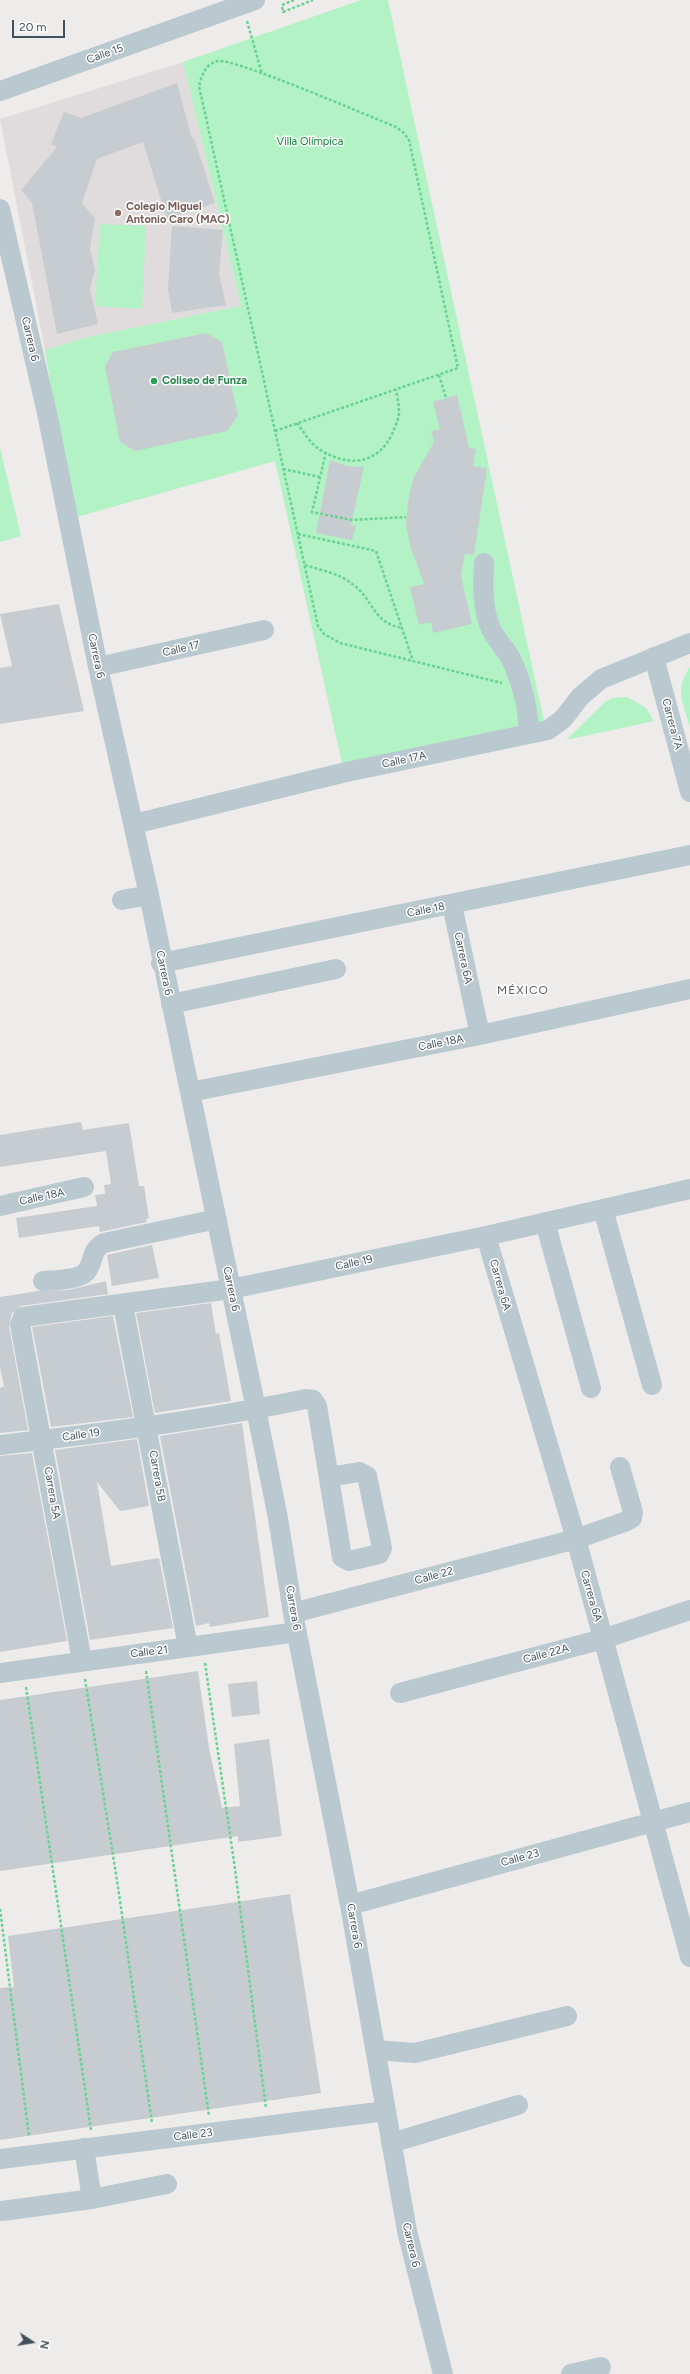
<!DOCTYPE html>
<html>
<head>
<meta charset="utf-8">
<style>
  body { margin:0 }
  #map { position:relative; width:690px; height:2374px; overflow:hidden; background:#eeebeb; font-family:Figtree,sans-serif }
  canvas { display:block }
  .north { position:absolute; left:12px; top:2322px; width:40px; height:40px; -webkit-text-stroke:3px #fff; paint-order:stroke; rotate:102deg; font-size:11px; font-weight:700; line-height:16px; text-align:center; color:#42515a }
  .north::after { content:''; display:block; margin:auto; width:14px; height:18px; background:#42515a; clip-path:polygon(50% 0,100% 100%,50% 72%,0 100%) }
  .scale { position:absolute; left:12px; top:20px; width:53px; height:18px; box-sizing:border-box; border:2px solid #42515a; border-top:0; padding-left:5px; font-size:12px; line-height:14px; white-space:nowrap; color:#42515a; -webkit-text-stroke:3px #fff; paint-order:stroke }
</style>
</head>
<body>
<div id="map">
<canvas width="690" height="2374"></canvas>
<div class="north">N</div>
<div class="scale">20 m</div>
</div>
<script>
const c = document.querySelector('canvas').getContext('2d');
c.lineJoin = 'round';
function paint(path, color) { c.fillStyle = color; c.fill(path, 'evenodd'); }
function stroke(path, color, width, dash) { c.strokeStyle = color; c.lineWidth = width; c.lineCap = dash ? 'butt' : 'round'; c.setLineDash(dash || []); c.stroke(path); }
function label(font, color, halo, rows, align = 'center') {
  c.font = font + ' Figtree,sans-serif'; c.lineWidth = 3; c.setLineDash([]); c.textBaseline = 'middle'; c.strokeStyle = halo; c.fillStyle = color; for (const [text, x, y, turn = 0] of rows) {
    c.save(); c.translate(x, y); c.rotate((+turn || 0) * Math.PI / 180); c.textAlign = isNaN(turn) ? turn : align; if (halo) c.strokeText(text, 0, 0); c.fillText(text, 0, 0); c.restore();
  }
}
paint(new Path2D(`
  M183 62 241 306 88 337 45 350 0 119Z`), '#e0dcdd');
paint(new Path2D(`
  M361 0H388L544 721 343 768 275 461 77 517 55 412 45 350 88 337 241 306 183 62Z
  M100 224 146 226 142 309 95 306Z
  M0 448 21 536 0 542Z
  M690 667V727C683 704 674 689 690 667Z
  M627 697 646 708 654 721 566 740 605 702 612 698Z`), '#b3f2c4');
paint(new Path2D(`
  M177 83 192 139 194 138 215 203 167 219 143 142 97 159 82 203 95 219 90 249 95 270 90 289 98 324 57 334 32 203 21 190 57 147 51 144 64 112 81 118Z
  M172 226 223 230 219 274 226 305 172 313 168 289Z
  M206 333 222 342 238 416 227 431 135 451 120 442 105 366 113 352Z
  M457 395 469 448 476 449 473 466 487 468 474 555 465 553 461 576 472 624 433 633 431 622 419 625 410 587 424 584 410 545 406 524 408 502 413 479 434 442 431 431 440 429 433 402Z
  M330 460 347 466 364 467 351 525 356 526 352 540 316 533Z
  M59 604 84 711 0 724V668L12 666 0 614Z
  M81 1122 83 1130 129 1123 139 1186H144L149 1218 146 1219 147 1222 100 1232 99 1226 19 1238 16 1218 97 1206 95 1195 105 1194 104 1185 111 1184 106 1151 0 1167V1135Z
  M152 1245 159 1278 112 1286 107 1255Z
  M106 1281 108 1294 21 1306 12 1313 9 1327 28 1430 0 1433V1388L4 1386 0 1367V1297L38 1291 68 1290Z
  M211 1303 216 1334 219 1333 231 1401 155 1413 136 1313Z
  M113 1316 133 1417 51 1427 32 1327Z
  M242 1423 269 1617 210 1627 209 1623 196 1626 160 1436Z
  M137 1439 149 1506 120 1511 97 1482 111 1566 159 1558 173 1628 90 1640 55 1450Z
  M32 1453 67 1641 0 1652V1456Z
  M198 1671 209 1748 222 1808 240 1806 234 1744 269 1739 282 1836 238 1842V1836L0 1871V1700Z
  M257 1681 260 1714 232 1717 228 1684Z
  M290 1894 321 2093 0 2140V1988L14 1987 8 1936Z`), '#c7ccd1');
stroke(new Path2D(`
  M294 0 282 5 283 12 313 0
  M247 21 262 74
  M439 375 446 398
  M297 423C304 432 310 443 319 449 346 467 377 466 392 434 395 427 399 419 399 411 399 404 397 396 396 390
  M275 431 458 368 409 140 404 133 396 127C371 117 234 58 218 61 205 64 202 75 199 86L318 626 324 634 340 643 502 683
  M326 452 312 512 352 520 406 517
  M283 469 320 477
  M298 534 376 551 413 661
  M305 565C320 570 338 573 351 583 374 598 371 623 403 628
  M205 1663 235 1869 266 2108
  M146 1671 209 2116
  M85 1679 118 1887 152 2123
  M26 1687 91 2130
  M0 1909 29 2136`), '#68d392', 2.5, [3, 2]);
stroke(new Path2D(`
  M0 91 255 0
  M0 209 47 413 98 667 149 895 256 1409 278 1518 293 1613 350 1905 407 2231 443 2374
  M484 563C483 585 482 609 491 629 496 639 504 648 510 657 522 681 528 707 529 734
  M654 657 690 792
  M98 667 264 630
  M134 824 342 773 548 730 563 719 580 697 601 679 690 643
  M122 900 149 895
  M452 905 480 1035
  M161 963 690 855
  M171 1004 336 969
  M190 1092 480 1035 690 989
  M0 1206 84 1187
  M603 1209 652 1385
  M545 1222 591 1388
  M486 1236 576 1539 690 1957
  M43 1281C54 1280 78 1280 86 1272 95 1262 89 1251 104 1243L217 1219
  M123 1305 188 1647
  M0 1445C102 1433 205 1420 306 1399L313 1400 317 1406 342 1557 349 1561 379 1554 382 1548 367 1476 359 1472 329 1477
  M293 1613 576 1539 627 1521 632 1518 633 1512 620 1467
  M82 1661 20 1325 23 1317 231 1289 486 1236 690 1189
  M0 1673 297 1632
  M400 1693 603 1639 690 1610
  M350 1905 690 1812
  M375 2050 415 2053 567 2016
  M391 2143 518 2105
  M84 2148 92 2199
  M0 2159 386 2111
  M2 2211 92 2199 167 2184
  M571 2374 601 2367`), '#bac8d0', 20);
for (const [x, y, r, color] of [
  [118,213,4,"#8d6e63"],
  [154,381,4,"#2e9e5b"]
]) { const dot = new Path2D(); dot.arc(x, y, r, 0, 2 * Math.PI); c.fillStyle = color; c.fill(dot); stroke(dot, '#fff', 1.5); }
label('11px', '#42515a', '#fff', [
  ["Calle 15",105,54,-20],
  ["Carrera 6",30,339,77],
  ["Calle 17",181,649,-13],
  ["Carrera 6",96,656,78],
  ["Carrera 7A",672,724,75],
  ["Calle 17A",404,760,-12],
  ["Calle 18",426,910,-11],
  ["Carrera 6A",463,958,78],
  ["Carrera 6",164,973,78],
  ["Calle 18A",441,1043,-11],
  ["Calle 18A",42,1197,-12],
  ["Calle 19",354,1263,-12],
  ["Carrera 6A",500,1285,74],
  ["Carrera 6",231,1289,78],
  ["Calle 19",81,1435,-8],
  ["Carrera 5B",157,1476,80],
  ["Carrera 5A",52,1493,80],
  ["Calle 22",434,1576,-15],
  ["Carrera 6A",591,1596,74],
  ["Carrera 6",293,1608,80],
  ["Calle 21",149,1652,-7],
  ["Calle 22A",546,1654,-15],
  ["Calle 23",520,1858,-15],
  ["Carrera 6",354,1926,80],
  ["Calle 23",193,2135,-7],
  ["Carrera 6",411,2245,77]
]);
label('11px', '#0d813a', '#fff', [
  ["Villa Olímpica",310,142]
]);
label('bold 11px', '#785e54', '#fff', [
  ["Colegio Miguel",126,207],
  ["Antonio Caro (MAC)",126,220]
], 'left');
label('bold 11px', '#27864d', '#fff', [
  ["Coliseo de Funza",162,381]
], 'left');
c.letterSpacing = '1px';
label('12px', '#575d61', '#fff', [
  ["MÉXICO",523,990]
]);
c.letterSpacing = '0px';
</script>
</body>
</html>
